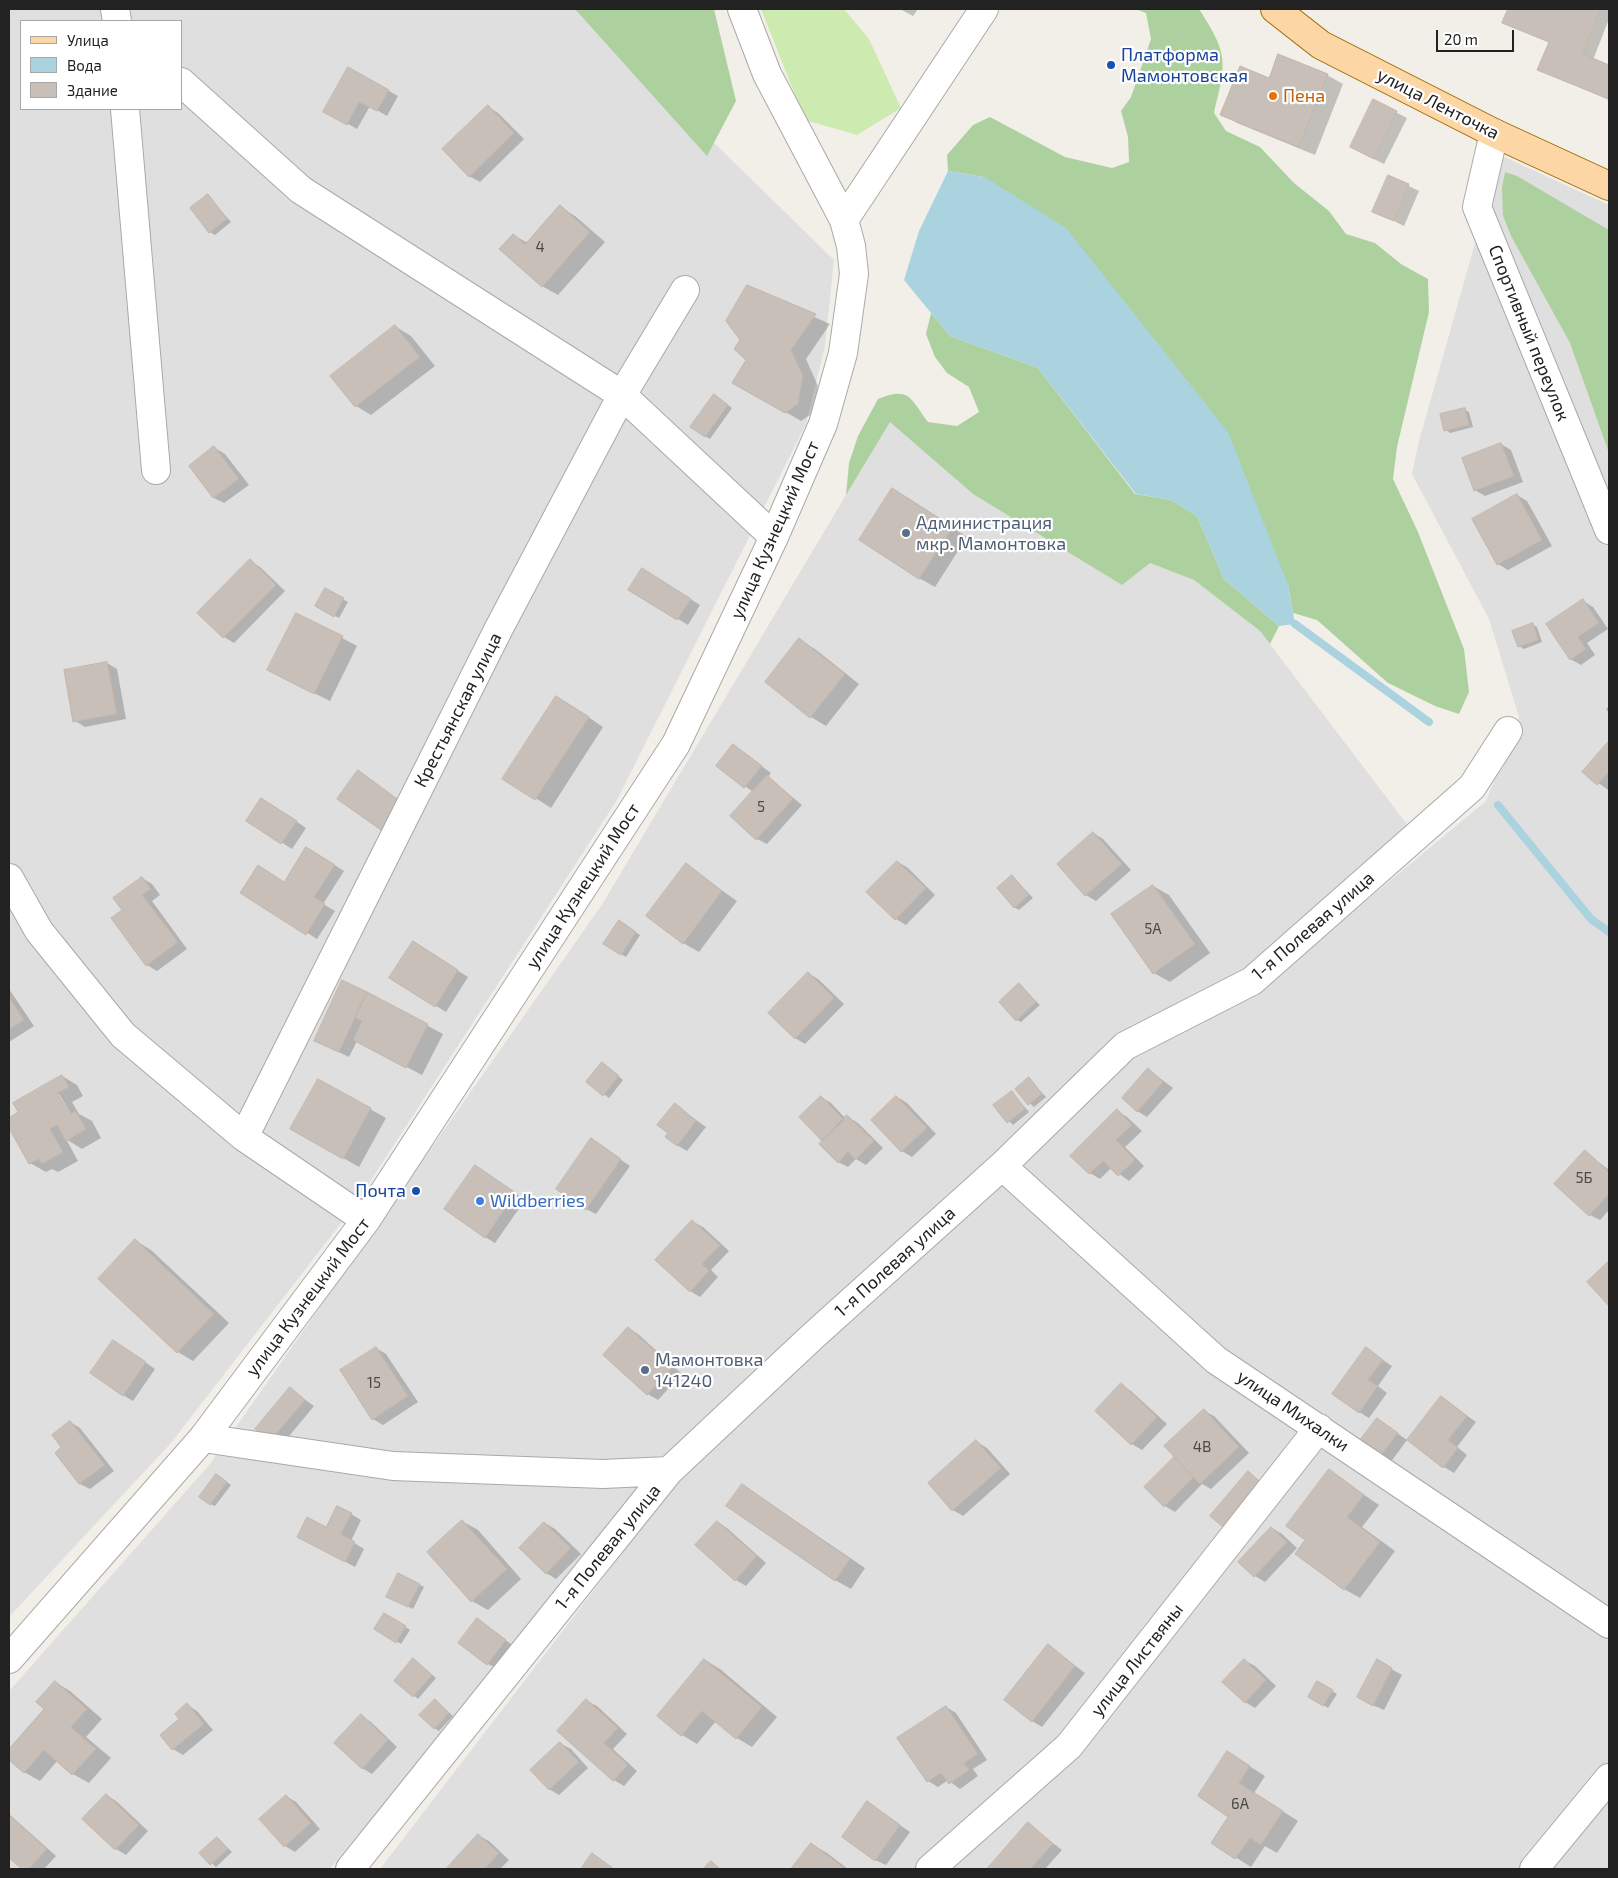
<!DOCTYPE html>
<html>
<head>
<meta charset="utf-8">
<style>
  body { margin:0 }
  #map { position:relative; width:1618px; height:1878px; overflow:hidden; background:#f2efe9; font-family:"Exo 2",sans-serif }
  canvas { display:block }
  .frame { position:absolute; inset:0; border:10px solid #222; pointer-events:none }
  .legend { position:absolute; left:20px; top:20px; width:162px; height:90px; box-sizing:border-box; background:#fff; border:1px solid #a7a7a7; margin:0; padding:6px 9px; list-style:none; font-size:15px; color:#222 }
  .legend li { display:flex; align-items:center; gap:10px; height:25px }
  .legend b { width:25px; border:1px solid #a7a7a7 }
  .scale { position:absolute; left:1436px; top:30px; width:78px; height:22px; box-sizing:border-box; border:2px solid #222; border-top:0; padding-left:6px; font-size:15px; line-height:18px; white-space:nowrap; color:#222; -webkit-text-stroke:4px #fff; paint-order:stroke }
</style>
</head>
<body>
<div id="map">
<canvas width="1618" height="1878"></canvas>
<div class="frame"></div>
<ul class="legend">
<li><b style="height:6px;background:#fcd6a4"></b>Улица</li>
<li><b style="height:14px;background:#aad3df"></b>Вода</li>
<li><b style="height:14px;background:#c7bfb8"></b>Здание</li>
</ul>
<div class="scale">20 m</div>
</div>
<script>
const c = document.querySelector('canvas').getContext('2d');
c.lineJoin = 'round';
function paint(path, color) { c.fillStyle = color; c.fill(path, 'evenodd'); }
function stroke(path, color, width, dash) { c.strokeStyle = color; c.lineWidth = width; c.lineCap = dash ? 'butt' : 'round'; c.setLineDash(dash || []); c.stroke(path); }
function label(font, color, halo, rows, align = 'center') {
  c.font = font + ' "Exo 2",sans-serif'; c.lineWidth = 4.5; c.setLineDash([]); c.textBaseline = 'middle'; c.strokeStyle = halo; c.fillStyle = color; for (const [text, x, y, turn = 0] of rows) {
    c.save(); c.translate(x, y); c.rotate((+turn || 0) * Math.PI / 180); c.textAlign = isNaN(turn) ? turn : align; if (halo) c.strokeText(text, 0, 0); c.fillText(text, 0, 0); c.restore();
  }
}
paint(new Path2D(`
  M9 9H577L834 260 825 346 806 424 617 800 355 1205 171 1443 9 1617ZM21 21H181V109H21Z
  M1500 155 1609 205V1869H380L680 1478 1135 1053 1273 978 1486 801 1519 717 1489 619 1412 474 1419 441Z
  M890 421 973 494 1194 580 1260 631 1409 827 1258 962 1120 1036 670 1456 330 1869H9V1691L210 1464 603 903Z`), '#e0dfdf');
paint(new Path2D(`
  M761 9H844L869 39 901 108 857 135 805 120Z`), '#cdebb0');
paint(new Path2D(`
  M575 9H714L736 101 707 156Z
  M1135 9H1199C1228 54 1227 61 1214 113L1226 131 1260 147 1294 183 1329 211 1346 234 1375 243 1401 264 1428 279 1429 312 1397 447 1393 479 1418 532 1464 649 1469 692 1459 714 1435 706 1388 683 1317 620 1293 613 1288 585 984 177 948 171 947 155 973 125 990 117 1065 157 1112 168 1129 162 1128 137 1121 111 1131 97 1151 39 1146 13Z
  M1505 172 1517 176 1609 230V453L1570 343 1511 236 1503 216 1502 188Z
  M931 313 950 336 1038 368 1135 494 1171 500 1197 516 1224 579 1279 626 1270 644 1260 631 1194 580 1150 563 1122 585 973 494 890 422 846 495 849 463 858 436 878 399C910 386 910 398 928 422L957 426 979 412 969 387 947 373 935 357 926 334Z`), '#add19e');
paint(new Path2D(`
  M948 171 984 177 1066 228 1228 432 1288 585 1295 624 1279 626 1224 579 1197 516 1171 500 1136 494 1038 368 950 336 904 280 919 231Z`), '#aad3df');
paint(new Path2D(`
  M900 9H918L913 16Z
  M1509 9H1609V19L1593 60 1609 67V100L1539 70 1550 43 1504 22Z
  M349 69 398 96 387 116 370 106 357 129 325 111Z
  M1327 75 1343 84 1315 155 1237 123 1222 114Z
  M1374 101 1407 118 1384 164 1362 153Z
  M488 107 498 113 524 139 480 182 469 176Z
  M1388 176 1419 191 1404 226 1374 211Z
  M208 196 231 222 215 235 210 232Z
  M560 207 575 216 605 242 558 295 542 286 513 235 528 243Z
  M747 287 830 324 806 359 818 386 813 413 801 421 734 382 748 360 742 340Z
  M396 327 411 336 435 366 371 415 356 406Z
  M719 399 732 408 710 439 705 436Z
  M1465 410 1469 412 1473 427 1450 433 1446 430Z
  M1501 444 1511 450 1523 482 1485 496 1475 490Z
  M215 448 225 454 249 485 224 503 214 498 190 466Z
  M1517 495 1527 501 1552 546 1508 570 1498 564Z
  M908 498 967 537 935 587 919 578Z
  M250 561 260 567 285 591 234 643 224 637 199 613Z
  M652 575 700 605 688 625 630 589Z
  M325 590 348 602 339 618 316 606Z
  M1583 601 1593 607 1608 629 1587 643 1595 655 1581 665 1570 659Z
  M1532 625 1537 627 1542 642 1524 649 1519 646Z
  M342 638 357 646 330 701 284 678Z
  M799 640 815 649 859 684 826 726 811 717Z
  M107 663 117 669 126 719 85 727 75 721Z
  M572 706 603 727 551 808 504 778Z
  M1609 706V713L1606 709Z
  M1609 743V789L1608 790 1584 772Z
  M734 746 771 773 768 777 802 805 767 844 757 839 753 792 718 766Z
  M358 772 411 808 391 835 381 829Z
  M272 805 306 828 292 849 248 821Z
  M1093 833 1103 839 1131 870 1096 901 1086 895 1059 864Z
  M317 854 344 871 323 904 335 911 317 939 242 892 285 883Z
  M898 862 908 868 935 895 906 925 896 919Z
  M686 865 737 901 699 952 683 943Z
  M1012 876 1033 898 1019 910 1014 907Z
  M142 878 152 884 160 895 152 901 187 949 157 971 147 965 124 910Z
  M1153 886 1169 895 1210 953 1170 982 1154 973Z
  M619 922 640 935 626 957 605 944Z
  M423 949 468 977 446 1012 391 978Z
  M808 973 818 979 844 1004 805 1044 795 1038Z
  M1019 985 1040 1005 1021 1022 1017 1020Z
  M9 989 34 1026 9 1042Z
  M366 993 443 1034 422 1075 357 1041 349 1057 326 1046Z
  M606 1066 623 1080 609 1098 587 1082Z
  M1149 1070 1173 1088 1147 1117 1137 1111Z
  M62 1076 77 1085 83 1096 72 1102 79 1114 92 1121 101 1138 82 1149 66 1139 78 1161 58 1172 52 1169 46 1172 30 1163 9 1126V1119L20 1113ZM57 1094H59L74 1119 72 1120Z
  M1029 1079 1046 1097 1034 1107 1016 1090Z
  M318 1080 386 1118 359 1167 292 1129Z
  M1012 1093 1029 1112 1013 1125 995 1106Z
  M821 1097 831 1103 846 1119 848 1117 858 1123 883 1148 866 1165 856 1159 848 1167 838 1162 824 1140Z
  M897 1097 907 1103 936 1134 912 1157 902 1151 872 1120Z
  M675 1105 706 1127 687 1151 677 1145 669 1133Z
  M1117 1111 1127 1117 1142 1131 1125 1147 1144 1166 1129 1181 1111 1168 1100 1179 1090 1173Z
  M592 1140 630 1166 596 1214 586 1209Z
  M1585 1152 1609 1170V1210L1600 1220 1590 1215Z
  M485 1172 525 1200 495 1243 485 1237Z
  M693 1222 703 1227 729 1251 711 1270 718 1277 700 1297 690 1291Z
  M136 1241 151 1250 229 1323 193 1361 178 1352Z
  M628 1328 638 1334 682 1374 658 1400 648 1394 604 1355Z
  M123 1347 155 1369 133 1401 123 1395Z
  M376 1348 386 1354 418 1402 383 1425 373 1419Z
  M1366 1349 1392 1366 1378 1386 1387 1393 1369 1418 1359 1412Z
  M1121 1385 1131 1391 1167 1424 1142 1450 1132 1444 1096 1411Z
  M290 1389 314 1406 281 1446 271 1440Z
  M1441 1397 1476 1422 1457 1447 1467 1455 1454 1473 1444 1467Z
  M1204 1411 1214 1416 1249 1453 1211 1489 1202 1484 1175 1512 1165 1506 1146 1487 1175 1457Z
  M1377 1419 1407 1440 1390 1463 1380 1457Z
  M70 1422 80 1428 114 1471 90 1489 80 1484 56 1453 63 1448Z
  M977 1442 987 1448 1010 1474 963 1516 953 1510 930 1483Z
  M1329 1471 1379 1505 1362 1527 1395 1551 1360 1598 1344 1589 1307 1540Z
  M221 1478 231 1485 215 1506 210 1504Z
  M742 1485 865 1568 851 1589 835 1580Z
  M351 1514 361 1520 351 1541 364 1549 355 1567 309 1542Z
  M462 1521 478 1530 521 1579 488 1610 472 1601Z
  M717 1522 727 1528 766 1563 746 1586 736 1580Z
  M545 1523 555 1529 581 1554 556 1579 546 1573Z
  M1272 1528 1282 1534 1297 1548 1265 1582 1255 1576Z
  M420 1585 424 1587 413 1609 392 1599Z
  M385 1614 410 1630 401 1644 376 1628Z
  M477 1619 515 1647 498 1669 488 1664Z
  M1048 1646 1085 1673 1042 1727 1032 1721Z
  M705 1660 720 1669 777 1717 752 1747 737 1738 716 1721 697 1744 682 1735 659 1716Z
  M1244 1660 1255 1666 1276 1686 1255 1708 1245 1702Z
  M1377 1661 1402 1675 1384 1710 1368 1703Z
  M418 1663 436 1678 418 1699 396 1680Z
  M55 1682 70 1691 102 1719 86 1737 111 1758 89 1783 73 1774 58 1760 40 1781 24 1772 9 1758V1751L46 1708Z
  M1318 1683 1337 1694 1328 1708 1309 1696Z
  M435 1700 453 1716 439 1731 434 1728Z
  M587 1701 597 1706 627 1734 613 1749 637 1771 624 1786 614 1780Z
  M187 1705 197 1711 213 1730 183 1755 173 1749Z
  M946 1707 956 1713 987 1760 973 1769 978 1776 960 1789 948 1780 938 1787 928 1781Z
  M361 1716 371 1722 397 1747 372 1774 362 1768Z
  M561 1744 571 1749 588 1768 559 1795 549 1789Z
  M1243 1762 1265 1776 1254 1793 1298 1821 1277 1853 1265 1846 1251 1867 1213 1843 1230 1816Z
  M106 1795 116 1801 148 1831 126 1855 116 1849 84 1819Z
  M286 1796 296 1802 320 1829 295 1852 285 1846Z
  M868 1803 910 1832 886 1865 875 1860Z
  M9 1814 56 1856 44 1869H23L9 1856Z
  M1028 1824 1062 1850 1045 1869H988Z
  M479 1836 489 1841 509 1860 500 1869H447Z
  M217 1838 232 1852 216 1867 200 1853Z
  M811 1844 827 1853 848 1869H793Z`), '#0003');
stroke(new Path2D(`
  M1295 624 1429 722
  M1498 805 1591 919 1609 932`), '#aad3df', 8);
const building = new Path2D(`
  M1508 9H1601L1583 54 1609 65V99L1537 70 1549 42 1502 23Z
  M1278 54 1328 74 1299 147 1220 115 1240 66 1269 78Z
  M348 67 389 90 377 111 359 102 347 125 323 112Z
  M1373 99 1397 111 1374 159 1350 147Z
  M488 105 514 133 469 177 442 149Z
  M1388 175 1409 184 1394 221 1372 212Z
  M208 194 227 219 209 233 190 208Z
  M560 205 590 232 542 287 499 249 513 234 525 244Z
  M747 285 816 314 791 350 803 376 798 404 785 413 732 383 746 360 734 349 740 340 726 321Z
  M395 325 420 357 355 407 330 376Z
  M714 394 728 405 705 437 690 427Z
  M1465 408 1469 425 1444 431 1440 414Z
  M1501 443 1514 476 1474 491 1462 458Z
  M214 446 239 479 213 498 189 466Z
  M892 488 953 527 919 579 859 540Z
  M1517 494 1542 540 1497 565 1472 519Z
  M250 559 276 585 223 638 197 613Z
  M642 568 691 599 677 620 628 590Z
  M325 588 344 598 334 617 315 606Z
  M1583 599 1599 623 1578 637 1586 649 1570 660 1546 624Z
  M296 613 343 636 314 694 267 670Z
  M1533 623 1538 640 1518 647 1512 631Z
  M799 638 845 674 810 718 765 682Z
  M107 662 117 714 73 722 64 670Z
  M556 696 589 717 535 800 502 779Z
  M1609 741V772L1597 785 1582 772Z
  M733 744 762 766 744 788 716 766Z
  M358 770 401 802 381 830 337 799Z
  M767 775 793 799 756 840 730 816Z
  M261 798 297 821 281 844 246 821Z
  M1093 832 1122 864 1085 896 1057 864Z
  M306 847 335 865 314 897 325 904 306 935 240 893 258 865 284 882Z
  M897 861 926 888 895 920 866 892Z
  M686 863 722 891 683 944 646 916Z
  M1012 875 1029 895 1014 908 997 888Z
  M142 877 151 889 142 895 178 942 146 966 111 918 122 910 113 898Z
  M1153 885 1195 944 1153 974 1111 914Z
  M619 920 636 932 621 955 603 944Z
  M413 941 458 970 435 1007 389 978Z
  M808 972 834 998 795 1039 768 1013Z
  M342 980 367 992 339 1052 314 1041Z
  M1019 983 1036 1002 1016 1021 999 1002Z
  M367 992 428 1024 406 1068 353 1040 362 1021 355 1017Z
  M9 997 24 1020 9 1030Z
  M602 1062 619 1076 603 1096 586 1082Z
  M1148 1068 1163 1082 1137 1112 1122 1098Z
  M62 1075 69 1087 57 1093 70 1114 76 1111 86 1129 66 1141 57 1125 50 1129 63 1152 42 1164 39 1159 29 1164 9 1128V1118L18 1112 13 1103Z
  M1029 1077 1042 1094 1028 1105 1015 1089Z
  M318 1079 371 1108 343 1159 290 1129Z
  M1012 1091 1025 1109 1007 1123 993 1105Z
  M821 1096 844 1120 822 1141 799 1117Z
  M896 1096 927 1128 901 1152 871 1120Z
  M675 1103 696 1121 677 1146 665 1137 668 1133 657 1125Z
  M1117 1109 1132 1125 1116 1140 1135 1160 1118 1176 1103 1161 1089 1174 1070 1156Z
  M847 1115 874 1141 855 1160 848 1152 838 1163 819 1144Z
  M591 1138 621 1159 586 1210 556 1189Z
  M1585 1150 1609 1172V1194L1589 1216 1554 1184Z
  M475 1165 516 1193 485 1238 444 1209Z
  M692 1220 720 1245 702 1264 709 1271 690 1292 655 1260Z
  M135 1239 214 1314 177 1353 98 1279Z
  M1609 1261V1306L1587 1282Z
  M628 1327 673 1367 647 1395 603 1355Z
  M113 1340 146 1362 123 1396 90 1373Z
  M376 1347 408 1396 372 1420 340 1370Z
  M1366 1347 1383 1360 1368 1380 1378 1386 1359 1413 1332 1394Z
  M1121 1383 1157 1417 1131 1445 1095 1411Z
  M290 1387 305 1400 270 1441 255 1429Z
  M1441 1396 1467 1416 1448 1440 1458 1448 1443 1468 1407 1440Z
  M1204 1409 1239 1447 1200 1484 1164 1446Z
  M1377 1418 1398 1433 1379 1458 1358 1443Z
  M70 1421 105 1465 79 1484 55 1453 61 1447 52 1435Z
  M976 1440 1001 1468 952 1511 928 1483Z
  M1174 1457 1194 1477 1164 1507 1144 1487Z
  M1329 1469 1364 1495 1347 1517 1380 1542 1344 1590 1295 1554 1305 1540 1286 1526Z
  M1248 1471 1267 1488 1229 1532 1210 1516Z
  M216 1474 227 1482 210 1505 199 1497Z
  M742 1484 850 1559 835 1581 726 1506Z
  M337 1506 352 1513 341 1534 355 1542 345 1562 297 1537 307 1517 326 1527Z
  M462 1520 507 1569 471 1602 427 1552Z
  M717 1521 757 1556 735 1581 695 1545Z
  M544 1522 571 1548 546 1574 519 1548Z
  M1271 1527 1287 1542 1254 1577 1238 1562Z
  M398 1573 420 1584 408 1607 386 1597Z
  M384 1613 406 1626 396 1643 374 1629Z
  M477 1618 506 1640 487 1665 458 1643Z
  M1048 1644 1075 1666 1032 1722 1004 1700Z
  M413 1658 432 1675 413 1697 394 1681Z
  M704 1659 762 1707 736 1739 702 1711 681 1736 657 1716Z
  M1244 1659 1266 1680 1245 1703 1222 1682Z
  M1377 1659 1392 1668 1373 1706 1357 1697Z
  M55 1681 87 1709 71 1727 96 1749 72 1775 44 1750 24 1773 9 1760V1749L44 1709 36 1702Z
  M1317 1681 1333 1690 1323 1706 1308 1697Z
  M435 1699 449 1713 434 1729 419 1715Z
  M586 1699 618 1728 604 1743 628 1765 613 1781 557 1731Z
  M187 1703 204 1724 172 1750 160 1735 179 1719 175 1714Z
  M946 1706 978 1754 964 1763 969 1770 949 1784 941 1773 927 1782 897 1738Z
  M361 1714 388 1740 362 1769 334 1743Z
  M560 1742 579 1762 549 1790 530 1770Z
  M1227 1751 1250 1766 1239 1783 1283 1811 1261 1845 1250 1838 1235 1859 1211 1843 1228 1817 1198 1796Z
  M106 1794 139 1825 115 1850 82 1819Z
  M286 1795 311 1823 284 1847 259 1819Z
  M867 1801 900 1825 875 1861 842 1837Z
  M9 1815 47 1849 29 1869H22L9 1858Z
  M1028 1822 1053 1844 1030 1869H987Z
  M478 1834 499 1853 485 1869H446Z
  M217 1837 228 1849 210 1865 199 1853Z
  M811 1843 846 1869H791Z
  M592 1853 614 1869H581Z
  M711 1861 720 1869H703Z`);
paint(building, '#c7bfb8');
stroke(building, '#c4b6ab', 1);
const minor = new Path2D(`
  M115 9 117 21
  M181 82 301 190 622 395 774 537
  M125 109 156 470
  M1494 133 1477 207 1609 530
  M844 220 984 9
  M9 878 39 931 123 1035 244 1137 366 1220
  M244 1137 498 630 622 395 685 290
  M1002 1166 1216 1360 1609 1624
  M203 1438 393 1466 603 1474 669 1471
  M9 1659 203 1438 366 1220 676 744 774 537 823 424 843 353 854 274 851 246 844 220 767 74 742 9
  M350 1869 669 1471 813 1336 1002 1166 1125 1046 1252 981 1472 787 1508 731
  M930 1869 1069 1746 1319 1428
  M1534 1869 1609 1778`);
const major = new Path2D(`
  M1275 9 1321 45 1494 133 1609 186`);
stroke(minor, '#a9a9a9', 30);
stroke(major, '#a06b00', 30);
stroke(minor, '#fff', 28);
stroke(major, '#fcd6a4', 28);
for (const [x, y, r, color] of [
  [1111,65,5,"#1a4fb4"],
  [1273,96,5,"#e8710a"],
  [906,533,5,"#5c6f8a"],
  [416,1191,5,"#1a4fb4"],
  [480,1201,5,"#3f7fe0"],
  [645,1370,5,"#5c6f8a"]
]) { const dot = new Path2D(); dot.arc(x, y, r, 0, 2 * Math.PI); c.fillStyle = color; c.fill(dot); stroke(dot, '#fff', 2); }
label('15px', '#4b4948', null, [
  ["4",540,247],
  ["5",761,807],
  ["5А",1153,929],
  ["5Б",1584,1178],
  ["15",374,1383],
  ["4В",1202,1447],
  ["6А",1240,1804]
]);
label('18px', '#164399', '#fff', [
  ["Платформа",1121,55],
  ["Мамонтовская",1121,76],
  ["Почта",406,1191,"right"]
], 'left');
label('18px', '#c56008', '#fff', [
  ["Пена",1283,96]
], 'left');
label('18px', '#222', '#fff', [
  ["улица Ленточка",1438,104,27],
  ["Спортивный переулок",1529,333,68],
  ["улица Кузнецкий Мост",775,530,-66],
  ["Крестьянская улица",458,710,-63],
  ["улица Кузнецкий Мост",583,886,-57],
  ["1-я Полевая улица",1313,926,-41],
  ["1-я Полевая улица",895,1262,-42],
  ["улица Кузнецкий Мост",308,1297,-53],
  ["улица Михалки",1293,1411,34],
  ["1-я Полевая улица",608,1547,-51],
  ["улица Листвяны",1137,1660,-52]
]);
label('18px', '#4e5e75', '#fff', [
  ["Администрация",916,523],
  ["мкр. Мамонтовка",916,544],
  ["Мамонтовка",655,1360],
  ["141240",655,1381]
], 'left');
label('18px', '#366cbe', '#fff', [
  ["Wildberries",490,1201]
], 'left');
</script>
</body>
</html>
